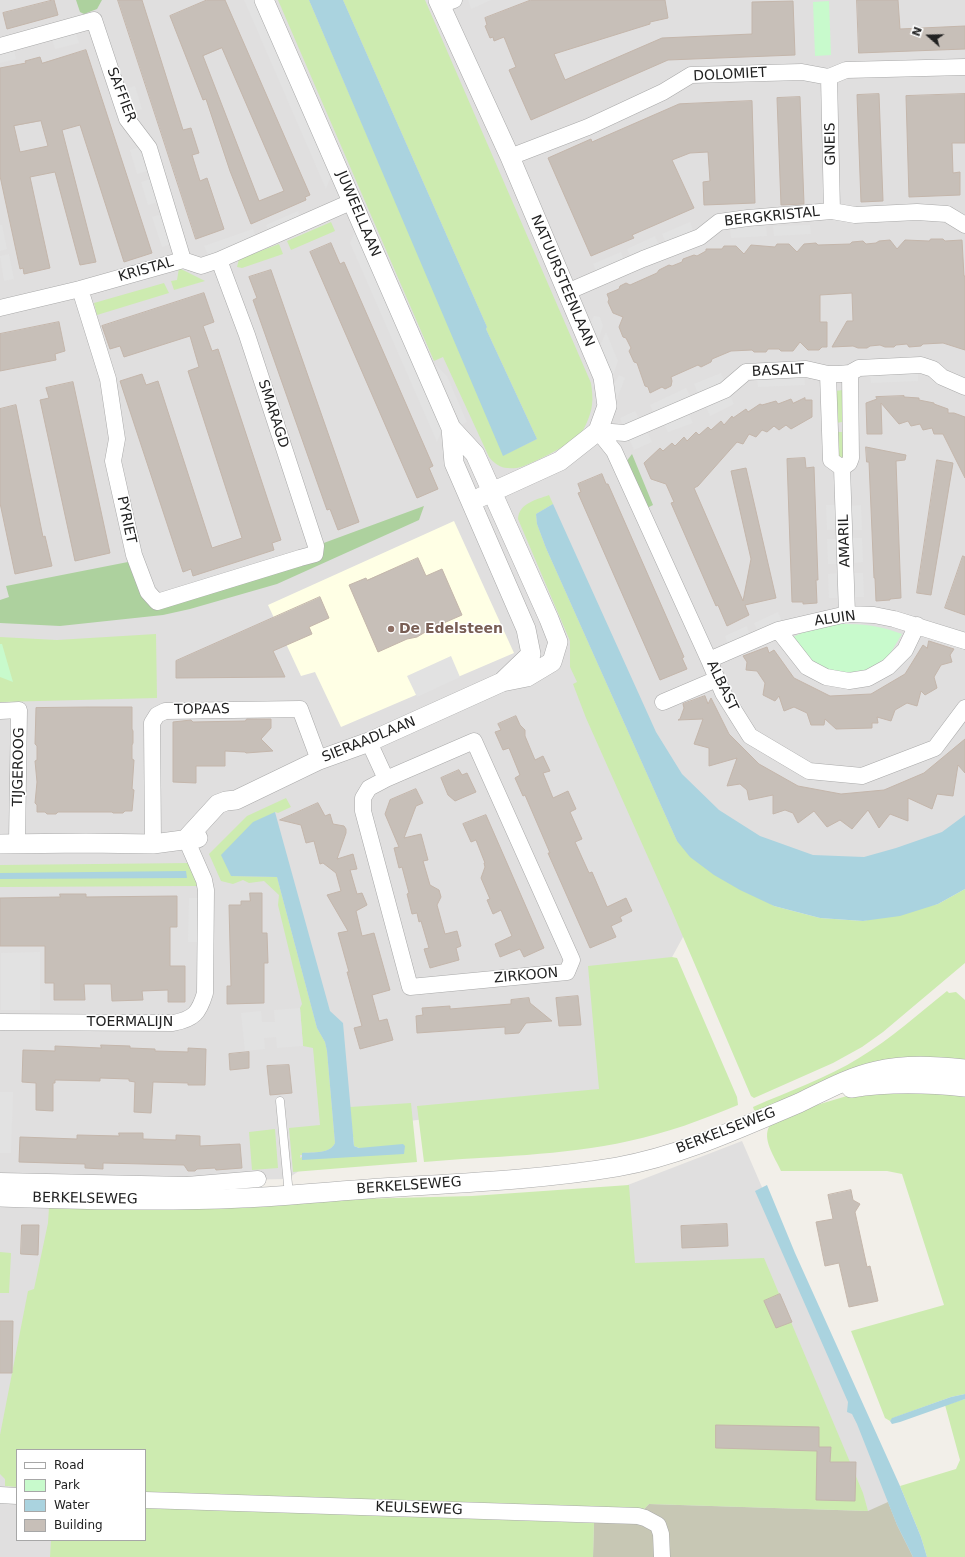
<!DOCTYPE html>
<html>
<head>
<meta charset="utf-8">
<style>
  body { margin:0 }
  #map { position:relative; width:965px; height:1557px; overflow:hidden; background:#f2efe9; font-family:"DejaVu Sans",sans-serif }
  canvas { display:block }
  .legend { position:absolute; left:16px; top:1449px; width:130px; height:92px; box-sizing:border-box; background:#fff; border:1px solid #a7a7a7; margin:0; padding:5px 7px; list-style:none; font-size:12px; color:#222 }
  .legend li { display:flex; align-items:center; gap:8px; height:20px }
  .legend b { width:20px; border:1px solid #a7a7a7 }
  .north { position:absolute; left:909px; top:16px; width:40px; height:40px; -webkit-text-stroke:3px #fff; paint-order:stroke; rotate:290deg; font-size:11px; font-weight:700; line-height:16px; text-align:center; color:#222 }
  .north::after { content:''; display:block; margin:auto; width:14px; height:18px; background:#222; clip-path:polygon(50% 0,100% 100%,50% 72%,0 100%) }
</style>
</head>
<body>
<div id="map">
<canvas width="965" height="1557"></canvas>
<ul class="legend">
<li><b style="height:5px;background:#fff"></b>Road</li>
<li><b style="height:11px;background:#c8facc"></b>Park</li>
<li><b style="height:11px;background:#aad3df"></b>Water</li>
<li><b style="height:11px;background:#c7bfb8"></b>Building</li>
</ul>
<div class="north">N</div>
</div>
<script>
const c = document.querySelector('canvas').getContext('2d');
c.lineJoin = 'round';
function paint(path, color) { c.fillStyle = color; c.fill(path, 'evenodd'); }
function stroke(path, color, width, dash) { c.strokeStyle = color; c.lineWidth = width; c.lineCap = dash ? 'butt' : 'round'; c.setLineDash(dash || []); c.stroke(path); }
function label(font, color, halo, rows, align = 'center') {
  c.font = font + ' "DejaVu Sans",sans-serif'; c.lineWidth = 3; c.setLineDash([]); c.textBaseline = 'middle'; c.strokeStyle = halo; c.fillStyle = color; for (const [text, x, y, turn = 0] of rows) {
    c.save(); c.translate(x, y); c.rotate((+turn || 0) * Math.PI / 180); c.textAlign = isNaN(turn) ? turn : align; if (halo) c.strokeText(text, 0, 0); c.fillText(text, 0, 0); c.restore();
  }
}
paint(new Path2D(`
  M0 0H965V832L871 903 725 860 671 959 604 1095 365 1127 287 1179 126 1182 17 1450V1540H145V1468L607 1193 742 1141 922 1557H0Z`), '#e0dfdf');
paint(new Path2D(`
  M454 521 514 653 341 727 315 672 301 676 268 605Z`), '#ffffe5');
paint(new Path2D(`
  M888 1502 897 1525 913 1557H593L594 1523 597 1509 643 1510 649 1504 868 1511Z`), '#c7c7b4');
paint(new Path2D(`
  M278 0H309L504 455 537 439 486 329 487 327 343 0H425L591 383C592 390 593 398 592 405 591 414 585 429 579 436 572 443 525 468 516 468 504 469 497 467 489 457L443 357 434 361Z
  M331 222 335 231 291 250 287 241Z
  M279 244 283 254 242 268 237 267 239 259Z
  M179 268 205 281 174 290 171 281 177 280Z
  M164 283 169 293 97 315 94 303Z
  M843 390 845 460 837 461 836 432H842V422L836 423 835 391Z
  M549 495 553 504 536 514 537 524 546 548 677 841 774 906 820 918 863 921 938 904 965 889V963L883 1032 862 1047 833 1063 754 1098 751 1096 672 911 586 718 573 684 577 682 570 667V641L518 519C519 503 536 500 549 495Z
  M156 634 157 698 0 702V637L57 640Z
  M286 798 291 807 278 813 275 812 231 876 277 877 317 1028 325 1042 327 1051 335 1143C330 1154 314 1152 303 1153L302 1155H300V1158L302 1157V1160L359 1148 354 1146 350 1107 411 1103 417 1162 293 1172 289 1128 320 1125 313 1048 303 1046 300 1008 302 1004 278 905 279 895 264 881 249 883 243 880 233 884 221 881 209 854 247 816Z
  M191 863 199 886 0 887V865Z
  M672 957 677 958 737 1097 738 1105C702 1120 667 1133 629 1141 562 1156 492 1156 424 1162L417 1106 599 1089 588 966Z
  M947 991 949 993 956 992 965 1000V1063L757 1111 754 1110 753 1107C789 1091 827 1078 859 1058 891 1039 918 1014 947 991Z
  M965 1092V1394L951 1397 893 1418 890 1421 885 1418 851 1331 944 1305 902 1174 887 1171H781C775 1157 761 1139 770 1125L810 1107 857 1093Z
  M275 1129 278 1168 252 1170 249 1132Z
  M629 1185 635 1263 764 1258 863 1493 868 1511 649 1504 643 1510 145 1492V1450H17V1487L5 1486V1479L0 1474V1435L28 1291 34 1289 48 1223 49 1207 472 1196Z
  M0 1252 11 1253 9 1293H0Z
  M965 1399V1557H927L921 1537 900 1486 956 1469 960 1460 945 1405Z
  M145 1507 594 1523 593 1557H50L51 1540H145Z`), '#cdebb0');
paint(new Path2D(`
  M76 0H102L97 9 84 14 80 12Z
  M632 454 653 505 645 509 626 462Z
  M424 506 419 520 277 584 190 609 163 615 60 626 0 623V600L9 597 6 586 133 561 153 606Z`), '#add19e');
paint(new Path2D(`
  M829 1 831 55 815 56 813 2Z
  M832 624C860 624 875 624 902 634L888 657 863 672 834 673 810 661 793 637 808 630Z
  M0 644H2L13 682 0 677Z`), '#c8facc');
paint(new Path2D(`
  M244 0H257L332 174 326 189Z
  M468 0H491L471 9Z
  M76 33 79 43 55 49 52 39Z
  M14 49 16 59 0 63V53Z
  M135 86 142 109 133 112 125 89Z
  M139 147 147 171 137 174 130 150Z
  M150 179 158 202 148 205 141 182Z
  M298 211 302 220 269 233 266 225Z
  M162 214 172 244 162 247 152 217Z
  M690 222 693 230 666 243 662 234Z
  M0 225H2L7 249 0 251Z
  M810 225 811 234 774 236 773 226Z
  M766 226 767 236 731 238 730 228Z
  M253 229 256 238 208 255 204 246Z
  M356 229 443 428 437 442 350 243Z
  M655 236 659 245 631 257 627 249Z
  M621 252 624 261 597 273 593 264Z
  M9 254 14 279 4 281 0 256Z
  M594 316 600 317 603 326 598 341 600 346 606 332 618 361 612 379 614 384 619 375 625 378 617 399 590 324Z
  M435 364 447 376 467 422 461 425Z
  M918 372V381L871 383 870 374Z
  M721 373 725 382 698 394 694 384Z
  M804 375 805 385 758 387 757 377Z
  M686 388 690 396 654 413 650 405Z
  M730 395 734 404 710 416 706 407Z
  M635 411 639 419 623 427 620 418Z
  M689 414 693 423 668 432 664 424Z
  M647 431 652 442 634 450 629 439Z
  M826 505H836L837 529 827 530Z
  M861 505 862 530H851L850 506Z
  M852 538H862L863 562 853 563Z
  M827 539H837L838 564H828Z
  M839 573V598H829L828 574Z
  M853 573H863L864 597H854Z
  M778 612 782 621 758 631 754 623Z
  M747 626 750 636 728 645 725 636Z
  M451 656 460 677 417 697 407 676Z
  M189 898H200L199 942H188Z
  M40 952V1010H1V953Z
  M300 1008 303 1046 277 1048 276 1037 264 1038 265 1049 245 1051 241 1013 261 1011 262 1022H275L274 1010Z
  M0 1092H13L11 1153H0Z`), '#e2e2e2');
paint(new Path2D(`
  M309 0H343L487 327 486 329 537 439 503 456Z
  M553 504 656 732 682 774 719 810 760 836 813 855 864 857 896 848 942 832 965 815V889L938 904 900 916 863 921 820 918 774 906 740 890 714 875 690 857 677 841 546 548 537 524 536 514Z
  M275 812 330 1011 343 1023 354 1146 359 1148 403 1144 405 1146 404 1154 302 1160V1153C314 1152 330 1154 335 1143L327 1051 325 1042 317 1028 277 877 231 876 221 855 253 822Z
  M186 871 187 878 0 879V873Z
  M767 1185 795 1253 900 1486 921 1537 927 1557H913L897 1525 857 1424 852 1414 847 1412 848 1402 755 1191Z
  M965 1394V1399L900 1422 892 1424 890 1421 892 1418 951 1397Z`), '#aad3df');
const building = new Path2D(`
  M54 0 58 15 7 29 3 13Z
  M118 0H142L183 130 191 128 199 153 192 155 200 181 207 178 224 229 196 239Z
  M207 0H225L310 195 305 197 306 200 251 224 230 171 206 99 203 100 170 16ZM222 48 284 191 259 201 203 56Z
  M531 0H665L668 18 650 22V24L554 54 565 80 662 38 752 34V2L793 1 795 55 668 60 531 120 509 70 516 67 504 37 494 41 493 37 490 38 485 26 487 25 485 18Z
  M857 0H898L900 29 965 26V49L859 53Z
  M86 50 152 253 124 262 80 125 62 130 96 262 80 265 55 172 30 177 50 268 24 274 23 268 20 269 0 176V68L26 63 25 61 40 57 42 63ZM41 121 48 146 20 152 14 126Z
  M879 94 883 201 861 202 857 95Z
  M965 94V143H952L953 173 960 172V195L909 197 906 96Z
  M800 97 804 204 781 205 777 98Z
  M752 101 755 203 704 205 703 182 710 181 708 152 690 153 672 160 694 208 632 235 634 238 591 256 548 158 591 139 592 142 679 104Z
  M931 239H943L945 241 962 240 964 276H965V350L943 343 923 344 921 346 909 347 907 344 896 345 894 347H885L880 345 870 346 867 348H858L853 346 832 347 847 321H853L852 293 820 295V322H827V347H822L819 350H808L800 342 793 351H781L779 349H768L766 352H754L752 350 731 351 712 359 711 362 701 367 698 365 671 377 672 381 671 386 665 389 662 387 650 393 648 387 645 386 637 363 634 362 629 351 631 348 626 338 623 337 619 327 623 317 613 313 608 302 609 299 607 294 619 289 620 286 626 283 630 285 657 273 659 270 669 265 672 266 682 262 683 259 694 255 697 256 706 251V249H722L724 246H736L744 254 751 245 775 247 777 244H789L797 252 804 244 816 243 818 245 850 244 852 242 863 241 866 244 876 243 879 241 890 240 897 249 905 240 929 241Z
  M331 243 340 264 344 262 433 466 429 468 438 489 417 498 310 252Z
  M271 270 359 522 338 530 330 509 327 510 253 300 257 298 249 277Z
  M204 293 214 322 203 326 212 351 218 349 281 540 272 543 274 550 193 576 191 569 183 572 120 381 142 374 146 385 158 381 212 548 242 538 188 371 199 367 190 336 124 357 120 346 110 349 102 326Z
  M59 322 65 351 55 354 56 360 0 371V334Z
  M73 382 110 553 75 561 40 400 49 398 46 388Z
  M904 396V397L919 398V400L934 403V404L948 409V413H954L965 417V478L943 434H934L932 428 923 430 920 424 911 426 908 421 899 424 881 403 882 434H867L866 403 877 399 876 397Z
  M805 398V400H812V417L791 429 786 425 779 430 774 426 767 432 762 430 756 437 749 434 743 444 737 442 698 486 694 488 743 601 751 559 731 471 746 468 776 598 745 605 749 615 727 626 718 605 716 606 671 503 674 502 666 484 651 479 644 463 660 448 663 451 672 443 675 446 684 437 687 441 696 432 699 435 708 427 711 430 721 421 724 425 732 416 733 418 746 409 748 412 760 404 762 405 776 401 778 404 791 399 793 403Z
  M16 405 43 537 45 536 52 566 15 574 0 503V409Z
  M866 447 906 455 905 460 896 461 901 598 890 599V600L876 601 875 578H874L869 462H867Z
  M805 458 806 468 814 467 818 580H816L817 603 803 604V602H792L787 459Z
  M937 460 953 463 931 595 917 593Z
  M602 474 606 484H608L684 657 682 658 687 669 660 680 578 493 581 492 578 484Z
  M963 556 965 557V615L945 608Z
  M418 558 426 576 442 569 462 615 432 628 417 637 407 639 378 652 349 585 366 578 367 580Z
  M320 597 329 618 309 627 312 634 273 651 285 677 176 678V661Z
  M929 641 954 649 950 655 952 662 941 665 934 677 937 688 925 695 921 691 917 706 907 703 895 710 891 721 877 717 878 723H872V728L836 729 825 719 824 725H811L807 713 794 707 784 711 779 696 775 701 763 695 765 683 757 671 746 670 747 662 743 656 767 647 769 653 774 650 794 678 830 696 871 694 905 674 923 645 927 648Z
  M705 696 708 704 711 698 729 734 759 764 798 786 841 794 884 790 924 773 965 739V773L958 765 953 796 937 794 932 809 908 798V821L890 814 879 828 868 810 852 829 840 820 827 827 814 811 798 823 793 813 785 810 773 814V795L749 800 747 790 740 784 727 786 737 758 709 766V748L694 744 703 719 678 720 680 719 684 708 683 704Z
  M90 707H132V729L133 731V743L132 745V759L134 760 132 789 134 790 132 811H125L123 813H113L112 812H58L56 814H47L45 812H37V805L35 803 37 782 35 761 37 760V746L35 744 36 708Z
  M516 716 520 725 525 730V736L535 760 543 756 550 771 543 773 553 798 568 791 576 809 570 812 582 839 575 842 589 873 592 872 607 907 626 898 632 911 620 917 622 921 611 926 616 937 590 948 548 853H550L525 795 523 796 515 778 520 775 509 748 503 750 495 732 501 730 498 724Z
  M247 719H271V728L261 739 273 751 246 753 245 752 225 751V766H196V783L173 782V722L191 720 193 722 245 721Z
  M459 770 462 775 467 773 476 792 455 801 448 795 441 778Z
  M416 789 423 803 416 806 404 838 421 834 428 860 423 861 430 885 439 890 441 897 437 905 445 934 457 931 461 946 456 948 459 960 430 968 424 949 429 948 421 921 419 922 417 913 412 914 407 894 409 893 402 867 399 868 394 848 399 847 385 814 390 800Z
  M318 803 325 816 330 814 333 824 344 826 346 829V833L337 859 353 854 357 869 350 870 357 894 362 893 367 905 356 911 362 936 374 933 390 990 372 995 379 1021 387 1019 393 1040 360 1049 354 1028 362 1026 347 972H349L338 933 348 931 327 895 341 891 336 873 323 863 320 864 314 841 306 843 301 825 280 820Z
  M486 815 544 948 524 957 520 949 500 957 495 944 512 936 501 910 493 914 487 900 490 899 481 878 485 867 484 863H485L476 840 471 842 463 824Z
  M250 893H262V933H267L268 963H264V1003L227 1004V986H231L229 905H241V901H250Z
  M60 894H86V897L177 896V927H170V966H185V1002H168V990L142 991 143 1000 112 1001 111 984H84L85 1000H54V983H45V946H0V898L60 897Z
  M578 996 581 1025 559 1026 556 998Z
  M529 998 530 1003 552 1021 526 1023 519 1033 505 1034V1027L417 1033 416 1016 423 1015 422 1008 450 1006V1009L511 1004V1000Z
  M101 1045 130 1046V1048L155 1049V1051L188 1052V1048L206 1049 205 1085H188V1083L153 1082 151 1113 134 1112 135 1082 129 1081V1079L100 1078V1081L55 1080V1083H53V1111L36 1110V1083L22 1082 23 1050 55 1051V1046L101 1048Z
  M249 1052V1068L230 1070 229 1054Z
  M289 1065 292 1093 270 1095 267 1066Z
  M119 1133H143V1139L176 1140V1135L200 1136V1146L240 1144 242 1168 216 1170 215 1168 197 1169 195 1171H188L184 1165 103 1163V1169L85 1168V1164L19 1162 20 1137 77 1139V1135L119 1136Z
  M851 1190 853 1200 860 1204 855 1212 867 1267 870 1266 878 1301 849 1307 839 1263 825 1266 816 1222 833 1219 828 1195Z
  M727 1224 728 1246 682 1248 681 1226Z
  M22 1225H39L38 1255 21 1254Z
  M780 1294 792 1322 776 1328 764 1301Z
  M0 1321H13L12 1373H0Z
  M716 1425 819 1427V1447H831L830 1462H856L855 1501 816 1500 817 1451 716 1448Z`);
paint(building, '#c7bfb8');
stroke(building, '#c4b6ab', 1);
const service = new Path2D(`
  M280 1101 289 1195`);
const minor = new Path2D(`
  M440 5 454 0
  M0 46 94 20 127 119 149 148 183 260
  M829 77 832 211
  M510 157 588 127 663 92 691 75 802 72 829 77 846 70 965 67
  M80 289 108 379 117 439 113 461 134 555 148 592 157 602 300 558 315 554 316 546 247 335 219 260
  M567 292 643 259 700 237 719 222 748 218 832 211 855 215 917 212 947 214 965 225
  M0 308 80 289 183 260 201 266 219 260 353 201
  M828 374 831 460 842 468
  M598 431 614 451 709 660 723 693 750 736 809 771 862 776 935 748 965 708
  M598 431 625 433 725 390 746 372 806 369 828 374H839L850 373 859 368 921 365 933 369 942 377 965 387
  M847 614 842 468 849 463 851 458 850 373
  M778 630 807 667 826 677 849 681 868 678 888 667 905 650 917 625
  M709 660 778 630 847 614 874 615 894 619 965 641
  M663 702 717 679
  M0 711 19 710 17 843
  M474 741 572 960 567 972 410 987 363 811V798L369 788 386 779Z
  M369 742 386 779
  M153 844 152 723 157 715 165 711 300 709 319 760
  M0 1022 173 1023C194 1019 199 1013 205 993L206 890 204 880 186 839
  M0 1181 187 1185 258 1179
  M0 1495 17 1496
  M145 1500 638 1516 645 1518 658 1525 661 1534 662 1557`);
const tertiary = new Path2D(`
  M264 0 451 428 454 463 526 629 531 654 502 682
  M438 0 510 157 603 377 607 406 598 431 560 461 481 497
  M186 839 218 804 226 801 236 800 319 760 369 742 502 682 527 677 552 662 558 642 549 619 475 454 451 428
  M0 844 86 843 153 844 198 838
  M851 1088C889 1082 927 1083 965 1087
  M0 1197C81 1200 162 1202 242 1198 289 1196 335 1191 381 1188 459 1183 539 1180 617 1167 680 1156 740 1128 799 1103 824 1091 849 1077 876 1071 905 1064 936 1066 965 1069`);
stroke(service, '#a9a9a9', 9);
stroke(minor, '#a9a9a9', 17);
stroke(tertiary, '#a9a9a9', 20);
stroke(service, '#fff', 8);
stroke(minor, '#fff', 16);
stroke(tertiary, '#fff', 19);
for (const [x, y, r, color] of [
  [391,629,4,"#8d6e63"]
]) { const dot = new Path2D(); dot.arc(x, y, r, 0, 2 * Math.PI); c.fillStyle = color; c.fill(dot); stroke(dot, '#fff', 1.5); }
label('14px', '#222', '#fff', [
  ["DOLOMIET",730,75,-3],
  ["SAFFIER",121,95,69],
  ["GNEIS",831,144,-91],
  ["JUWEELLAAN",358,214,67],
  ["BERGKRISTAL",772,217,-6],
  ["KRISTAL",146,270,-16],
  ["NATUURSTEENLAAN",562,281,67],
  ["BASALT",778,371,-3],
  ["SMARAGD",273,414,72],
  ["PYRIET",126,520,78],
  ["AMARIL",845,541,-92],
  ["ALUIN",835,619,-8],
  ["ALBAST",722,686,64],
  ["TOPAAS",202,710,-1],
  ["SIERAADLAAN",369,740,-22],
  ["TIJGEROOG",19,767,-89],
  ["ZIRKOON",526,976,-5],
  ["TOERMALIJN",130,1022],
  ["BERKELSEWEG",726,1131,-21],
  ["BERKELSEWEG",409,1186,-4],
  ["BERKELSEWEG",85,1199,1],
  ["KEULSEWEG",419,1509,2]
]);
label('bold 14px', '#785e54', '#fff', [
  ["De Edelsteen",399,629]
], 'left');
</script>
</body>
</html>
